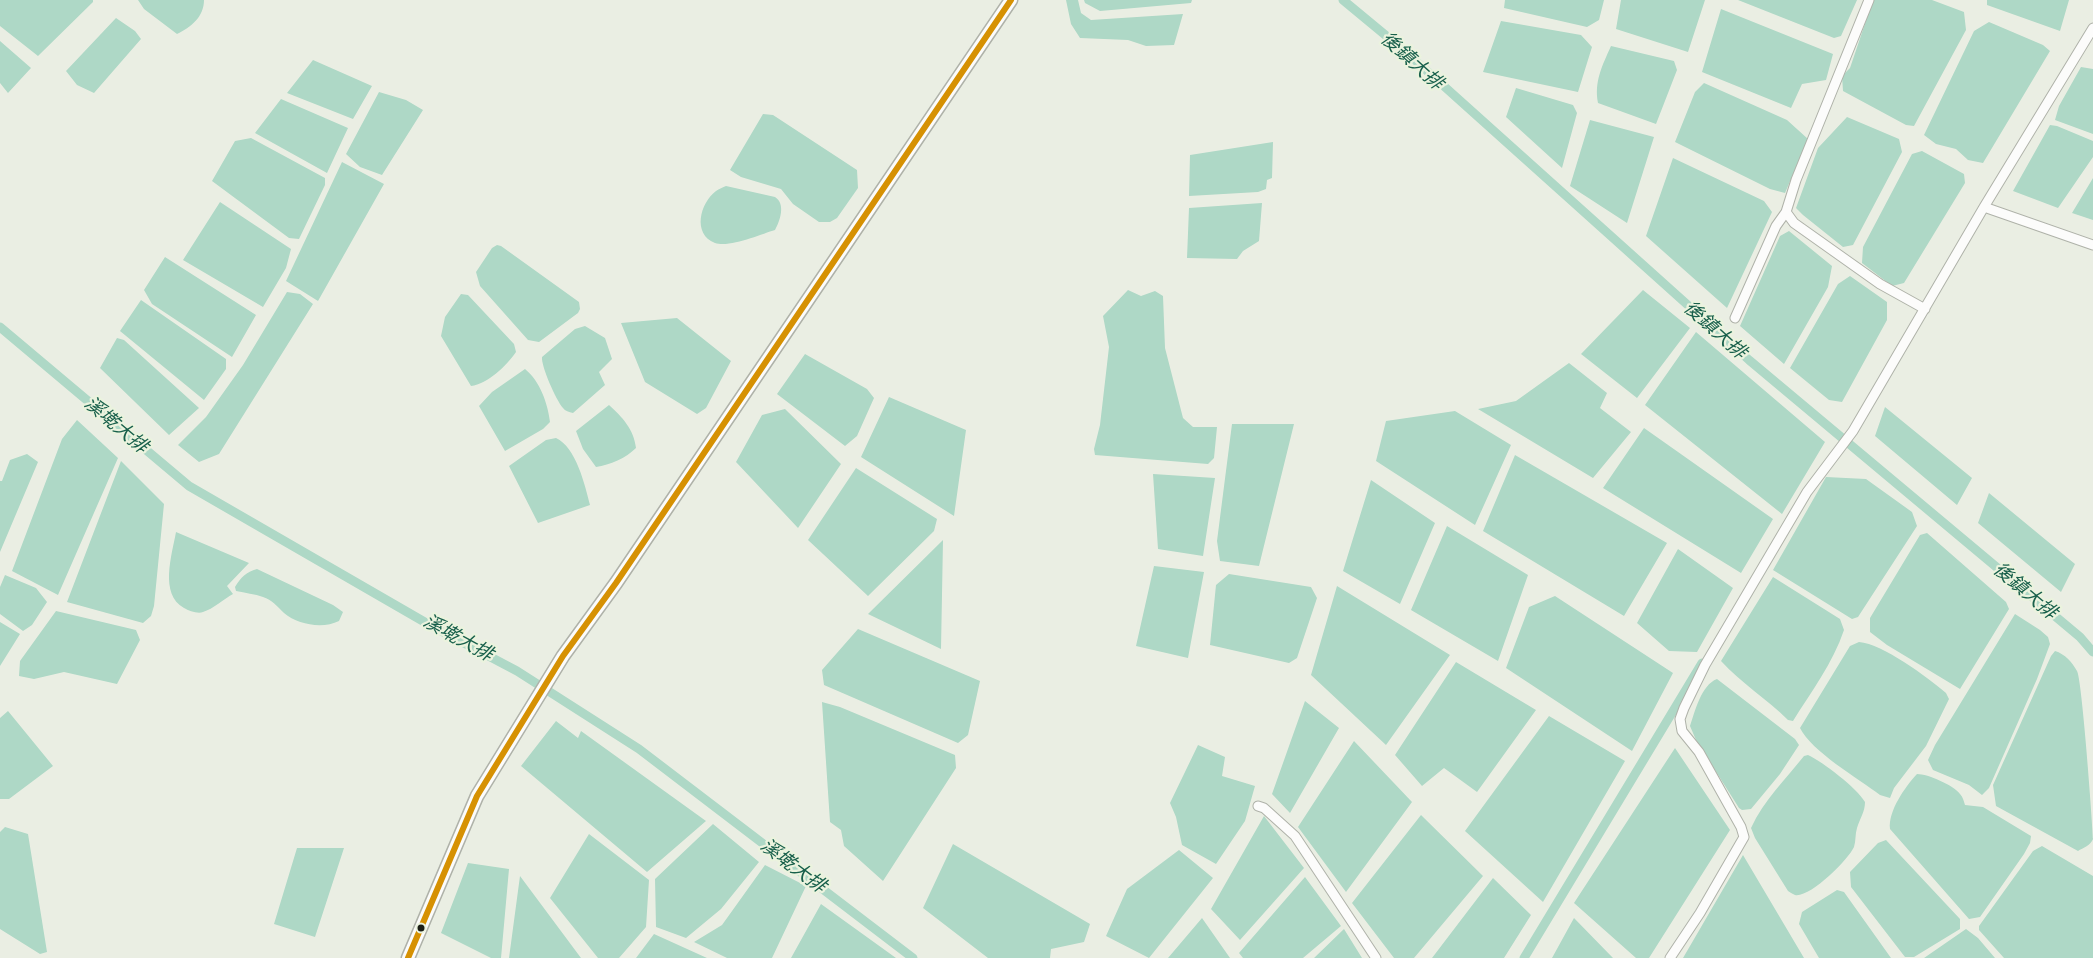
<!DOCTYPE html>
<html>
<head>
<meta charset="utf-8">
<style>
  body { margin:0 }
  canvas { display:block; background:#eaeee3 }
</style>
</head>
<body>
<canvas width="2093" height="958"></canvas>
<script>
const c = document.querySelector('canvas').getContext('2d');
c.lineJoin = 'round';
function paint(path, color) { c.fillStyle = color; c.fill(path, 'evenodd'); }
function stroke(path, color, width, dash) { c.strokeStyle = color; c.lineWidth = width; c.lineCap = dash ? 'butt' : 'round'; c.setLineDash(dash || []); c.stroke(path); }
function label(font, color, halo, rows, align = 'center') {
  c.font = font + ' "Crimson Pro","Noto Sans TC",serif'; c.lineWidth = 4.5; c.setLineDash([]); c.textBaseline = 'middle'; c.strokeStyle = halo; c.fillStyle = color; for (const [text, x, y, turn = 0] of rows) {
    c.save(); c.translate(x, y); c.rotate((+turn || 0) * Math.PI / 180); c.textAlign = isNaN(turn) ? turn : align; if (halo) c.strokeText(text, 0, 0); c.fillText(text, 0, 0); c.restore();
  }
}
paint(new Path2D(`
  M0 0H93V2L38 56 0 26Z
  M138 0H204C204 17 191 27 177 34L144 9Z
  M1066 0H1078L1081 13 1091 20 1183 14 1174 45 1146 46 1128 40 1080 38 1071 24Z
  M1084 0H1192L1191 3 1100 11 1085 3Z
  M1505 0H1604L1599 20 1587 27 1504 8Z
  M1621 0H1705L1688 52 1616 29Z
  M1738 0H1857L1841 36 1834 38Z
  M1873 0H1932L1964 12 1966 30 1914 126 1906 125 1843 91 1842 76 1850 68Z
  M1987 0H2069L2060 31 1987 5Z
  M1721 9 1833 54 1826 80 1802 84 1791 108 1702 72Z
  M116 18 135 31 141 39 94 93 77 85 66 71Z
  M1501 21 1581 35 1592 47 1578 92 1483 72Z
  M1989 22 2043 45 2050 51 1983 163 1968 160 1956 149 1936 144 1924 135 1974 31Z
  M0 41 31 68 8 93 0 83Z
  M1611 46 1674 61 1677 70 1656 124 1598 103C1594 82 1602 66 1611 46Z
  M313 60 372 86 353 119 287 93Z
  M2081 67 2093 69V134L2055 120 2059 106Z
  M1704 83 1787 120 1808 139 1785 193 1770 189 1675 142 1695 92Z
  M1516 88 1573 105 1577 113 1562 168 1506 117Z
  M379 92 406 100 423 110 382 175 360 167 346 154Z
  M281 99 348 128 327 173 255 133Z
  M763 114 773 115 857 170 858 188 837 218 830 222H819L793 204 781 189 741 177 730 170Z
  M1847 117 1899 139 1902 152 1853 245 1843 247 1803 215 1796 208 1818 148Z
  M1590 120 1654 137 1627 223 1570 186Z
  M2050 125 2057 126 2093 141V157L2058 208 2013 191Z
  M251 138 325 178V185L299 239 289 238 212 181 235 141Z
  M1273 142 1272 178 1267 180 1266 189 1258 192 1189 196 1190 155Z
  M1922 151 1964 174 1965 183 1904 283 1892 286 1862 263 1863 247 1912 154Z
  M1673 158 1764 201 1772 212 1727 308 1646 236Z
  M342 162 384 184 318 301 286 281Z
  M2093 178V220L2072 213Z
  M726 186 775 197C786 204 780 221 775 230 761 234 730 248 715 243 692 234 700 203 716 191 719 189 723 187 726 186Z
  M220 202 291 249 286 268 263 307 183 260Z
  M1262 203 1259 241 1243 251 1237 259 1187 258 1189 208Z
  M1789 231 1832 266 1828 287 1784 364 1740 326 1780 236Z
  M497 245 501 246 579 302 580 309 578 313 539 342 528 340 480 286 476 272 492 248Z
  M165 257 256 315 232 357 152 304 144 290Z
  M1850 276 1887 302V320L1842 402 1829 400 1790 368 1838 284Z
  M1128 290 1141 296 1155 291 1163 296 1165 348 1183 418 1193 427H1217L1214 458 1208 464 1095 455 1094 449 1100 425 1109 347 1103 316Z
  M1643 290 1690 328 1637 398 1581 354Z
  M287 292 300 294 313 304 219 454 199 462 178 445 206 417 243 365Z
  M461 294 468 295 514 344 516 352C506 366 488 384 471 386L441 336 445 317Z
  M141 300 226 359V369L204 400 120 331Z
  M677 318 731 361 706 408 697 414 645 382 621 323Z
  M585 326 605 338 612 359 599 372 605 385 573 413C569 412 565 411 563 408 556 400 541 366 542 357L575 329Z
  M1696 332 1825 442 1782 514 1645 405Z
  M117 338 124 340 199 408 169 435 100 368Z
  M805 354 867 389 874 398 857 436 845 446 777 394Z
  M1569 363 1607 393 1600 408 1631 432 1593 478 1478 409 1516 401Z
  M525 369C540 381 548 404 550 422L543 429 505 451 479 406 492 392Z
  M889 397 966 430 954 516 861 457Z
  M609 405C622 417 634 429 636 448 626 458 610 465 596 467L583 449 576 431Z
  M1885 407 1972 478 1957 505 1875 436Z
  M785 409 841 464 798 528 736 462 762 415Z
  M1455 411 1511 445 1475 525 1376 461 1386 421Z
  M77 420 118 458 58 595 12 571 62 439Z
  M1232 424H1294L1259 566 1220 561 1217 541Z
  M1644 428 1773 519 1741 573 1603 488Z
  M556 438C576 447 585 485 590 505L538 523 509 466 546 440Z
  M27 454 38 462 0 552V481H2L10 460Z
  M1515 455 1667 543 1624 616 1483 531Z
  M121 461 164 504 154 606 151 616 143 623 67 602Z
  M856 468 937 519 934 531 868 596 808 540Z
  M1153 474 1215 478 1203 556 1158 549Z
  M1826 477 1866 479 1912 512 1917 526 1858 617 1852 619 1773 570Z
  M1371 480 1435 523 1400 604 1343 571Z
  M1989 493 2075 564 2061 592 1978 523Z
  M1447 526 1528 575 1498 661 1411 610Z
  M176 532 249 563 227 586 233 594C224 599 213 609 203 612 198 614 189 611 184 608 159 594 172 555 176 532Z
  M1927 533 2006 602 2009 609 1960 689 1887 645 1870 632V618L1920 535Z
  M943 540 941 649 868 614Z
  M1678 549 1733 588 1697 652 1669 651 1637 623Z
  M1154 566 1204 572 1188 658 1136 646Z
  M257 569 333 605 343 612 339 621C323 629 298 625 284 613 277 606 272 600 263 597 255 594 245 593 236 591L235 587C241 577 246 572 257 569Z
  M1229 574 1311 587 1317 598 1297 658 1289 663 1210 645 1216 585Z
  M5 575 36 588 47 602 32 625 23 631 0 614V587Z
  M1773 577 1840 619 1844 630C1833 663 1811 692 1793 721L1788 720C1767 699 1741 683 1721 661Z
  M1337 586 1450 655 1386 745 1311 675Z
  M1555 596 1673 673 1632 751 1506 668 1529 607Z
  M56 611 136 630 140 640 117 684 64 672 34 679 19 676 20 661Z
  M2015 614 2040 630 2048 637 2050 644 2037 679 1989 788 1982 795 1969 785 1933 770 1928 760 1935 745Z
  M0 622 20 634 0 666Z
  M858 629 980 681 968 735 958 743 824 685 822 670Z
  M1859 642C1883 644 1927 677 1946 693L1949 699 1926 746 1894 788 1890 798 1880 795C1859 779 1811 751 1800 728L1850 646Z
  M2055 651C2065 654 2072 662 2077 671 2082 679 2093 829 2093 839 2091 845 2083 848 2078 851L1996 806 1993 785 2051 656Z
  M1456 662 1536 710 1477 792 1444 768 1422 786 1395 755Z
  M1717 679 1795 739 1799 745 1780 774 1751 809 1742 810 1739 808 1696 740 1690 726C1695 712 1701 685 1717 679Z
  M1305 701 1339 728 1290 813 1272 794Z
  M822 702 840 707 955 755 956 768 883 881 844 846 841 830 830 822Z
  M8 711 53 766 9 799H0V718Z
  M1549 716 1625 761 1543 902 1465 831Z
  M556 721 578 738 581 731 706 821 647 872 521 766Z
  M1354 741 1412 802 1346 892 1298 827Z
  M1198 745 1225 757 1222 776 1255 786 1245 821 1216 864 1182 845 1176 817 1170 803Z
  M1675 748 1730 830 1649 958H1636L1574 903Z
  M1808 755C1823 762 1857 788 1865 802 1865 812 1860 818 1857 828 1855 834 1856 841 1854 847 1848 860 1810 898 1795 895 1792 894 1790 892 1788 891L1755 838 1751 828C1764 800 1785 780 1804 756Z
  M1917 774C1928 774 1953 785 1960 794 1963 797 1964 802 1965 805L1983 807 2031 836 2030 843 2024 854 1980 917 1969 919 1890 829C1888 811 1905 787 1917 774Z
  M1421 815 1483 876 1414 958H1394L1352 903Z
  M1264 816 1304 868 1240 940 1211 909Z
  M713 824 759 862 721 909 686 938 656 927 655 879Z
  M5 827 28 834 47 952 40 954 0 929V832Z
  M589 834 649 880 646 927 619 958H598L550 898Z
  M1886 840 1960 919V929L1914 957H1905L1851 887 1850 872 1878 843Z
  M953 844 1090 924 1084 942 1051 949 1050 958H988L923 908Z
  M2042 846 2093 876V958H2004L1979 930V926L2033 851Z
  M297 848H344L315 937 274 924Z
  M1179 850 1213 878 1149 958 1106 936 1127 889Z
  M1743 855 1804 958H1683Z
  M468 863 509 869 501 958H491L441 933Z
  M765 865 806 886 772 958H727L694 942 722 925Z
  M520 876 581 958H509Z
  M1305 877 1341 926 1303 958H1243L1239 953Z
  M1493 878 1531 915 1504 958H1432Z
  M1837 890 1844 892 1891 958H1819L1799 924 1802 912Z
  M821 904 896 958H791Z
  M1202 918 1230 958H1168Z
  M1574 918 1613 958H1552Z
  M1344 929 1362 958H1314Z
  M1966 929 1978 938 1995 958H1924Z
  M654 934 707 958H636Z`), '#aed8c6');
stroke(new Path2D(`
  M1343 0 1407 53 1749 360 2080 637 2093 652
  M0 327 189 486 428 624 517 671 639 749 913 958
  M1524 958 1702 663`), '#aed8c6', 9);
const street = new Path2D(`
  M1984 207 2093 245
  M1786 212 1794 223 1880 284 1925 309
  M1735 318 1776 226 1786 212 1796 180 1869 0
  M1258 806 1264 808 1295 836 1376 958
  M1670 958 1700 913 1744 837 1741 827 1699 752 1682 731 1680 719 1684 708 1705 665 1807 492 1853 431 1984 207 2093 28`);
const secondary = new Path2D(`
  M408 958 477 796 563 656 616 583 1011 0`);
stroke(street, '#afb2a9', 11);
stroke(secondary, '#afb2a9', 15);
stroke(street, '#fcfcfb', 9);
stroke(secondary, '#fcfcfb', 12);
stroke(new Path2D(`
  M408 958 477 796 563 656 616 583 1011 0`), '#d69103', 6);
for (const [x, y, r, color] of [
  [421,928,4.5,"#1a1d15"]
]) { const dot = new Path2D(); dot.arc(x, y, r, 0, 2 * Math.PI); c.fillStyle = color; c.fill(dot); stroke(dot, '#ebf3de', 2); }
label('italic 19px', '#18604b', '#ebf3de', [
  ["後鎮大排",1412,61,42],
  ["後鎮大排",1715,330,42],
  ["溪墘大排",116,425,40],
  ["後鎮大排",2025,591,40],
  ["溪墘大排",458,638,29],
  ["溪墘大排",793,866,37]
]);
</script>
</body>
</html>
